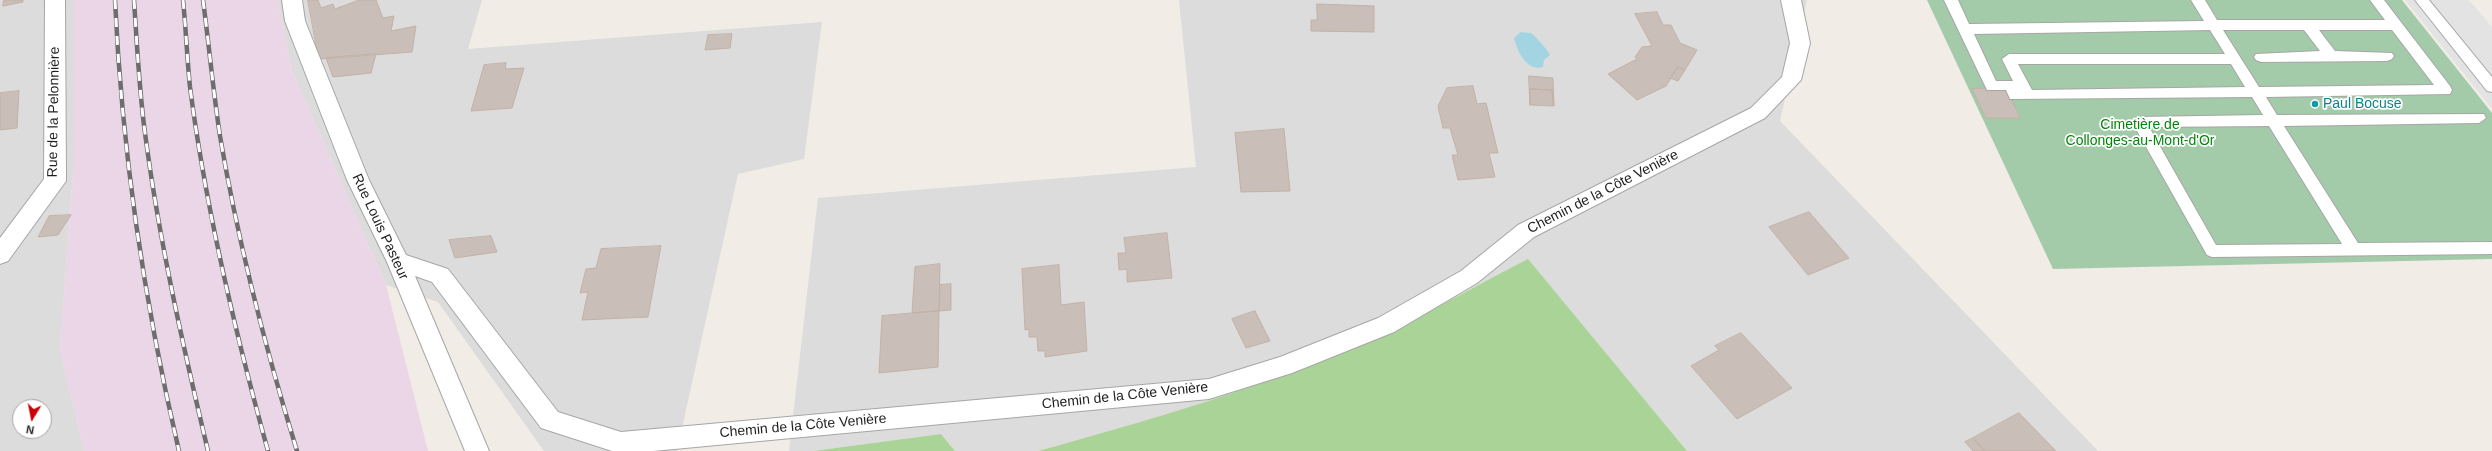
<!DOCTYPE html>
<html>
<head>
<meta charset="utf-8">
<style>
  body { margin:0 }
  #map { position:relative; width:2492px; height:451px; overflow:hidden; background:#f1ece5; font-family:Helvetica,sans-serif }
  canvas { display:block }
  .north { position:absolute; left:12px; top:399px; width:40px; height:40px; box-sizing:border-box; background:#fff; border:1px solid #a5a5a5; border-radius:50%; rotate:190deg; font-size:11px; font-weight:700; line-height:16px; text-align:center; color:#1f1f1f }
  .north::after { content:''; display:block; margin:auto; width:14px; height:18px; background:#ce0006; clip-path:polygon(50% 0,100% 100%,50% 72%,0 100%) }
</style>
</head>
<body>
<div id="map">
<canvas width="2492" height="451"></canvas>
<div class="north">N</div>
</div>
<script>
const c = document.querySelector('canvas').getContext('2d');
c.lineJoin = 'round';
function paint(path, color) { c.fillStyle = color; c.fill(path, 'evenodd'); }
function stroke(path, color, width, dash) { c.strokeStyle = color; c.lineWidth = width; c.lineCap = dash ? 'butt' : 'round'; c.setLineDash(dash || []); c.stroke(path); }
function label(font, color, halo, rows, align = 'center') {
  c.font = font + ' Helvetica,sans-serif'; c.lineWidth = 3.5; c.setLineDash([]); c.textBaseline = 'middle'; c.strokeStyle = halo; c.fillStyle = color; for (const [text, x, y, turn = 0] of rows) {
    c.save(); c.translate(x, y); c.rotate((+turn || 0) * Math.PI / 180); c.textAlign = isNaN(turn) ? turn : align; if (halo) c.strokeText(text, 0, 0); c.fillText(text, 0, 0); c.restore();
  }
}
paint(new Path2D(`
  M0 0H73V175L60 349 84 451H0ZM20 407H44V431H20Z
  M278 0H482L468 49 822 22 804 159 738 174 677 451H544L438 302 386 285 292 71Z
  M1179 0H1807L1780 121 2098 451H1687L1528 260 1370 340 1283 376 1167 415 1038 451H955L941 434 813 451H789L818 198 1196 167Z`), '#dddcdc');
paint(new Path2D(`
  M73 0H278L292 71 386 285 428 451H84L60 349 73 175Z`), '#ead6e7');
paint(new Path2D(`
  M1528 259 1687 451H1038C1150 420 1262 388 1369 340 1423 316 1475 286 1528 259Z
  M941 434 955 451H813Z`), '#aad397');
paint(new Path2D(`
  M1927 0H2402L2492 113V259L2053 269Z`), '#a4cba9');
paint(new Path2D(`
  M2405 0H2469L2492 27V109Z`), '#e3e3e3');
paint(new Path2D(`
  M1521 32 1531 33C1535 36 1548 50 1550 55L1544 60 1543 67C1527 72 1517 51 1514 38Z`), '#a2d5e1');
const building = new Path2D(`
  M4 0H23V2L3 6Z
  M308 0H318L321 8 333 4 335 9 359 0H376L383 18 394 16 391 31 416 26 412 52 319 59Z
  M1317 4 1374 6V32L1311 31V20H1317Z
  M1657 12 1663 25H1671L1680 43 1697 50 1685 70 1678 67 1666 86 1637 100 1608 74 1637 59 1635 57 1642 47 1652 46 1635 14Z
  M732 34 730 48 705 50 708 35Z
  M376 54 371 73 333 77 326 58Z
  M506 63 505 69 524 68 512 108 471 111 484 65Z
  M1678 67 1685 70 1678 81 1670 78Z
  M1529 76 1553 78 1554 106 1552 90 1530 89V105Z
  M1473 86 1477 104 1486 103 1498 153H1489L1495 177 1458 180 1452 155H1458L1450 128H1443L1438 106 1447 88Z
  M2006 88 2020 118H1986L1972 89Z
  M1530 89 1552 90 1553 106 1531 105Z
  M19 91 17 128 0 130V93Z
  M1284 129 1290 191 1241 192 1235 133Z
  M1809 212 1849 258 1808 275 1769 227Z
  M71 215 58 235 38 237 49 216Z
  M1167 233 1172 278 1127 282V269L1119 270 1118 253H1126L1124 238Z
  M491 236 497 252 455 258 449 240Z
  M661 246 648 317 582 320 588 292 580 293 586 269 596 268 601 249Z
  M940 264 939 311 912 313 915 267Z
  M1059 265 1061 305 1084 302 1087 351 1045 357V351H1038L1037 337H1029V329L1025 330 1022 269Z
  M951 284V310L939 311 940 285Z
  M939 311 938 367 879 373 882 316Z
  M1255 311 1270 341 1246 348 1232 319Z
  M1741 333 1792 388 1737 419 1691 366 1719 350 1715 346Z
  M2019 413 2056 451H1985L1973 438Z
  M1973 438 1985 451H1973L1965 442Z`);
paint(building, '#c9beb8');
stroke(building, '#c3b2a6', 1);
const service = new Path2D(`
  M1944 0H1958L1969 24 2204 21 2191 0H2205L2217 20H2385L2370 0H2384L2450 86 2452 90 2450 94 2266 97 2277 115 2484 114 2486 118 2479 123 2284 126 2358 243 2492 242V254L2212 257 2207 255 2132 122 2139 117 2263 115 2252 97 2010 99 2006 90H1987ZM2210 30 2225 54H2009L2002 59 2013 81H1996L1974 34ZM2223 30H2304L2320 51 2256 54 2254 57 2256 60 2261 62 2387 61 2392 59 2394 56 2392 53 2335 51 2319 30H2392L2434 85 2259 87ZM2018 64H2231L2245 87 2032 90ZM2269 126 2342 244 2216 245 2149 127Z
  M2415 0H2429L2492 77V92L2487 91Z`);
const minor = new Path2D(`
  M45 0H65L66 181 8 261 0 264V238L44 179Z
  M282 0H302L305 21 369 180 406 255 448 269 558 412 621 432 1209 379 1280 357 1378 318 1461 271 1518 225 1751 108 1782 77 1790 43 1781 0H1801L1810 43 1801 80 1765 118 1534 237 1477 283 1394 332 1292 373 1209 399 653 451H612L541 428 432 282 415 276 489 451H465L387 262 347 180 285 21Z`);
stroke(service, '#a6a6a6', 2);
stroke(minor, '#a6a6a6', 2);
paint(service, '#fff');
paint(minor, '#fff');
const rail = new Path2D(`
  M115 0C122 153 144 302 179 451
  M134 0C137 44 139 89 145 133 159 240 183 346 208 451
  M183 0C186 29 187 58 190 87 206 211 235 332 268 451
  M203 0C209 45 213 90 220 136 238 242 265 347 297 451`);
stroke(rail, '#6d6d6d', 4.5);
stroke(rail, '#fff', 3, [9]);
for (const [x, y, r, color] of [
  [2315,104,4,"#0f9aa8"]
]) { const dot = new Path2D(); dot.arc(x, y, r, 0, 2 * Math.PI); c.fillStyle = color; c.fill(dot); stroke(dot, '#fff', 1.5); }
label('14px', '#0d838f', '#fff', [
  ["Paul Bocuse",2323,104]
], 'left');
label('14px', '#1f1f1f', '#fff', [
  ["Rue de la Pelonnière",54,112,-89],
  ["Chemin de la Côte Venière",1603,192,-27],
  ["Rue Louis Pasteur",380,227,65],
  ["Chemin de la Côte Venière",1125,396,-6],
  ["Chemin de la Côte Venière",803,426,-5]
]);
label('14px', '#04860b', '#fff', [
  ["Cimetière de",2140,125],
  ["Collonges-au-Mont-d'Or",2140,141]
]);
</script>
</body>
</html>
